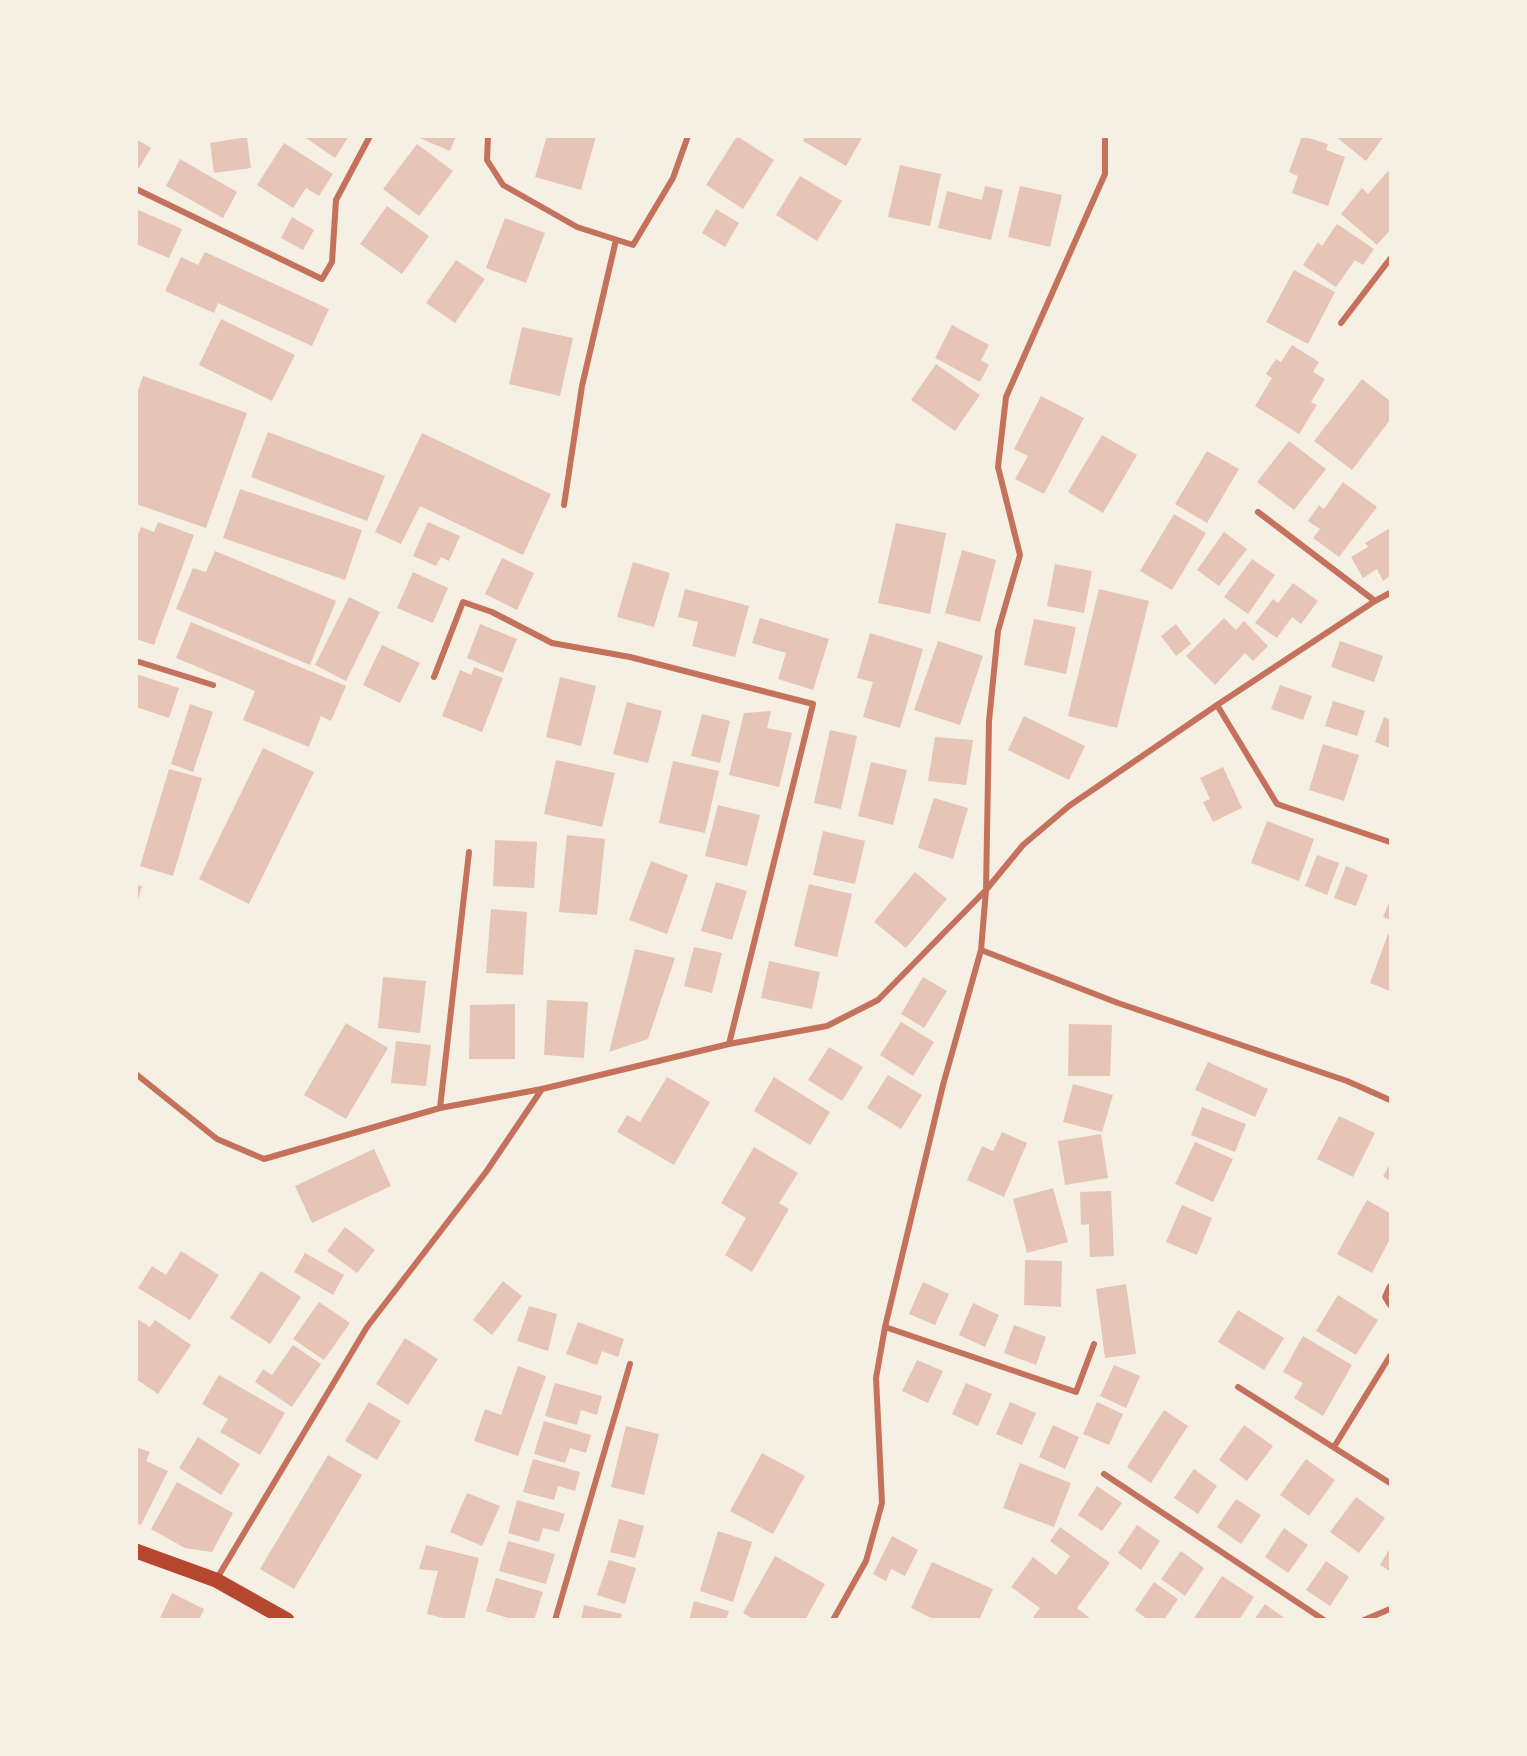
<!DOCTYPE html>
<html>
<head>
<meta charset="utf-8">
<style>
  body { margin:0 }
  #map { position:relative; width:1527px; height:1756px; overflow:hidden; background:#f6efe4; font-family:"Noto Serif",serif }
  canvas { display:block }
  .frame { position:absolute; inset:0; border:138px solid #f6efe4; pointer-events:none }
</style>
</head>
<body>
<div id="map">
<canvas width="1527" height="1756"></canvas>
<div class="frame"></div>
</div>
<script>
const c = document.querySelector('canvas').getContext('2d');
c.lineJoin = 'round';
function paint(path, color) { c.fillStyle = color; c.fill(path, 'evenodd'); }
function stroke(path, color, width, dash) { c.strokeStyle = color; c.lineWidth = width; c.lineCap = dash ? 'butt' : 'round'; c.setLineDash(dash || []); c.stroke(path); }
paint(new Path2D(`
  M303 136H349L335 158Z
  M415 136H456L450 151Z
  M547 136H596L581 190 535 177Z
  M737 136 774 160 743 209 706 185Z
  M805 136H863L846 166 803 141Z
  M1302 136 1328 144 1326 150 1345 157 1328 206 1292 193 1298 176 1289 172Z
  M1335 136H1384L1366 161Z
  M247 137 251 168 214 173 210 143Z
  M136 139 151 148 136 173Z
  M284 143 333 174 319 196 306 188 293 208 257 185Z
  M417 144 453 171 419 216 383 189Z
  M180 159 237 192 223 218 166 186Z
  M900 165 941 174 930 226 888 217Z
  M1388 171 1390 174V230L1377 245 1341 214 1362 188 1368 194Z
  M800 176 842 201 817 241 776 215Z
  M985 186 1003 190 991 240 938 228 947 191 982 200Z
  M1020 186 1062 195 1050 247 1008 237Z
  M387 206 429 236 402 274 360 244Z
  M136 209 182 229 169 258 136 244Z
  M716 209 739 223 725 247 702 233Z
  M292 217 314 230 303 250 281 238Z
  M505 218 545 233 526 283 486 268Z
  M1337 224 1374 249 1363 265 1355 260 1336 287 1303 265 1318 242 1322 246Z
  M205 252 329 309 312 346 218 303 214 313 165 291 181 257 198 265Z
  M456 260 485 279 455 323 426 303Z
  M1294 270 1335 292 1308 344 1266 322Z
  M221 319 295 355 272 401 199 365Z
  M952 325 989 345 981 360 989 365 980 382 935 358Z
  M522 327 573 338 560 396 509 384Z
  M1292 345 1319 362 1313 372 1325 379 1311 402 1317 405 1299 434 1255 406 1272 378 1266 374 1276 359 1281 362Z
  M936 364 980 395 955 431 911 400Z
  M143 376 247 413 206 528 136 504V396Z
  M1362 379 1390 401V420L1352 470 1314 441Z
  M1041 396 1084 418 1044 494 1015 479 1028 456 1014 449Z
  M268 432 385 476 367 521 251 477Z
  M422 433 551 494 523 555 420 506 401 544 375 532Z
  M1102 435 1137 455 1103 513 1068 492Z
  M1289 441 1326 469 1294 510 1257 482Z
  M1207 451 1239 469 1207 523 1175 504Z
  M1343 482 1377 507 1339 557 1313 538 1320 529 1308 521 1319 505 1324 509Z
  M240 489 362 530 345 580 223 538Z
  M1174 514 1206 533 1172 590 1140 571Z
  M158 522 194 535 154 645 136 639V540L141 527 154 532Z
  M428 522 460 536 449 561 441 557 436 566 413 556Z
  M896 523 946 533 930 614 878 603Z
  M1390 528V576L1383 581 1377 569 1363 578 1351 557 1368 547 1365 543Z
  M1224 532 1247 549 1219 586 1197 570Z
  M962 550 996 560 980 622 945 613Z
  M215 551 336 601 310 665 176 609 193 568 206 572Z
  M502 558 534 573 517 610 485 594Z
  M1252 559 1275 575 1248 614 1224 597Z
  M633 562 670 573 654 627 617 617Z
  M1055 564 1092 571 1084 613 1047 606Z
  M413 572 448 588 433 623 397 608Z
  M1293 583 1318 601 1301 624 1292 617 1277 638 1255 623 1273 599 1278 603Z
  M685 589 749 606 735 657 692 646 698 622 678 617Z
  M1099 589 1149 601 1117 728 1068 716Z
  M349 597 380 612 346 681 315 665Z
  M760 618 829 639 813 690 778 679 786 653 752 643Z
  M1224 618 1236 630 1244 621 1268 646 1253 661 1245 653 1215 685 1186 656Z
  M1034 619 1076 627 1066 674 1024 665Z
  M191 622 346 686 331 721 321 716 309 747 243 720 255 691 176 658Z
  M480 624 517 639 503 673 467 658Z
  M1176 624 1191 644 1176 656 1161 636Z
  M870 633 923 649 900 728 863 717 873 682 857 678Z
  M938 641 983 656 960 725 914 710Z
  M1340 641 1383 656 1374 682 1331 667Z
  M382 645 420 663 400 703 363 685Z
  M474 667 503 678 482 732 442 716 460 670 471 675Z
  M136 674 179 688 169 718 136 707Z
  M560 677 596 686 581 746 546 737Z
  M1280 685 1312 696 1303 720 1271 709Z
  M1333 701 1365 711 1357 736 1325 726Z
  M627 702 662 711 648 763 613 754Z
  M190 704 213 712 193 772 171 764Z
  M771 711 767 728 792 733 779 787 729 775 744 713Z
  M702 714 730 721 720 763 691 756Z
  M1024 716 1085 746 1069 780 1008 750Z
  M1384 717 1390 720V748L1375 742Z
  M830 730 857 736 841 809 814 803Z
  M935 737 973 740 966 785 928 781Z
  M1323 744 1359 755 1344 801 1309 790Z
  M263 748 314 772 249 904 199 879Z
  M556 760 615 773 602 827 544 814Z
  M673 761 719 771 705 833 659 823Z
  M871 762 907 770 893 825 858 816Z
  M1223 767 1242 808 1213 822 1203 802 1210 799 1200 778Z
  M169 769 202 778 173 876 140 866Z
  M934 798 968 808 953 859 918 848Z
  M718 805 760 815 747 866 705 856Z
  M1267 821 1314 839 1299 881 1251 863Z
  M823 831 865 841 855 884 813 875Z
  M567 835 605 839 597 915 559 912Z
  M495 840 537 842 534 888 493 886Z
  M1317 855 1339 863 1327 895 1305 886Z
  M651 861 688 875 667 934 629 920Z
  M1346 866 1368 875 1356 906 1334 898Z
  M915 872 947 899 906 948 874 922Z
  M716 882 747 891 732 940 701 931Z
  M809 884 852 894 837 957 794 946Z
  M136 885 142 886 137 903H136Z
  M1390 900V920L1383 917Z
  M491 909 527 912 523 975 486 973Z
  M1388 934 1390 935V991L1370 983Z
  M694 947 722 953 712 993 684 986Z
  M635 949 675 958 648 1039 609 1052Z
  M769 961 820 972 812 1009 761 998Z
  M383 977 426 981 420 1033 378 1028Z
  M923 977 947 991 924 1028 901 1014Z
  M547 1000 588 1002 584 1058 544 1055Z
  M515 1004V1059H469L470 1005Z
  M901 1022 934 1042 913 1076 880 1055Z
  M346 1023 388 1048 346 1119 304 1095Z
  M1069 1024 1112 1025 1110 1076H1068Z
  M396 1041 431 1045 426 1086 391 1083Z
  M829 1047 863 1067 842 1101 808 1080Z
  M1208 1062 1268 1089 1255 1117 1195 1090Z
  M888 1075 922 1095 901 1129 867 1108Z
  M667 1077 710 1102 674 1165 617 1132 627 1115 640 1122Z
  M774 1077 830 1112 810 1145 754 1111Z
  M1073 1084 1113 1095 1102 1132 1063 1122Z
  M1202 1107 1246 1124 1235 1152 1191 1135Z
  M1339 1116 1375 1133 1353 1177 1317 1159Z
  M1002 1132 1027 1143 1004 1197 967 1180 982 1146 993 1151Z
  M1101 1134 1108 1178 1065 1185 1058 1141Z
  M1195 1142 1233 1159 1213 1202 1175 1184Z
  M754 1147 798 1173 779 1203 789 1209 752 1272 725 1255 746 1218 721 1203Z
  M374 1149 391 1186 312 1223 295 1186Z
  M1390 1164V1181L1383 1176Z
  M1053 1188 1068 1242 1027 1253 1013 1199Z
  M1111 1191 1114 1256 1090 1257 1089 1224 1081 1225 1080 1192Z
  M1367 1200 1390 1213V1239L1372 1273 1337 1254Z
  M1182 1205 1212 1218 1197 1255 1166 1242Z
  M345 1227 375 1250 357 1273 327 1251Z
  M181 1251 219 1275 190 1320 138 1288 152 1266 166 1275Z
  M305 1253 344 1275 333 1295 294 1272Z
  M1025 1260 1062 1261 1061 1307 1024 1305Z
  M261 1271 301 1297 270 1344 230 1318Z
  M503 1281 522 1296 492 1335 473 1320Z
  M923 1282 949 1294 935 1325 909 1314Z
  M1126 1284 1136 1354 1105 1358 1096 1289Z
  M1338 1295 1378 1320 1356 1355 1316 1331Z
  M319 1302 350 1323 324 1360 293 1339Z
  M973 1303 999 1315 985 1347 959 1335Z
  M529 1306 557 1314 548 1351 517 1341Z
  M1238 1310 1284 1338 1264 1370 1218 1342Z
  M136 1318 150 1327 155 1320 191 1345 158 1394 136 1379Z
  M578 1322 624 1339 618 1357 602 1351 597 1365 566 1354Z
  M1014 1325 1046 1337 1036 1365 1004 1353Z
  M1303 1336 1352 1365 1323 1416 1294 1398 1303 1383 1283 1372Z
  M405 1338 438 1359 408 1405 376 1384Z
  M293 1345 321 1364 292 1407 255 1382 263 1369 272 1375Z
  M917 1360 943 1371 928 1403 902 1391Z
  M1114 1365 1140 1376 1126 1408 1100 1396Z
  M518 1366 546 1376 518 1456 474 1441 485 1409 501 1415Z
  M219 1375 285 1413 260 1455 220 1432 228 1419 202 1404Z
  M555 1383 602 1396 597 1415 581 1410 577 1425 545 1416Z
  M966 1383 992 1394 978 1426 952 1414Z
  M369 1402 401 1421 377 1460 345 1441Z
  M1010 1402 1036 1413 1022 1445 996 1434Z
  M1097 1402 1123 1414 1109 1445 1083 1434Z
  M1164 1410 1188 1426 1151 1483 1127 1467Z
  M544 1421 591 1435 586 1453 570 1448 565 1463 534 1454Z
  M1053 1425 1079 1437 1065 1469 1039 1457Z
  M1244 1425 1273 1446 1247 1481 1219 1460Z
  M626 1426 659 1434 644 1495 611 1487Z
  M198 1437 240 1464 221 1495 179 1468Z
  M136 1447 150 1452 146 1461 168 1471 141 1525 136 1523Z
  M762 1453 805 1476 773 1534 730 1511Z
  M328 1455 362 1475 294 1589 260 1569Z
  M533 1459 580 1472 575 1491 558 1486 554 1500 523 1492Z
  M1306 1459 1335 1480 1309 1516 1280 1495Z
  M1020 1463 1071 1483 1054 1527 1003 1508Z
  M1194 1469 1217 1486 1198 1514 1174 1498Z
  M177 1482 233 1513 212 1552 185 1548 151 1529Z
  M1097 1486 1122 1503 1102 1531 1078 1515Z
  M467 1493 500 1506 482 1546 450 1532Z
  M1356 1497 1385 1518 1359 1553 1330 1532Z
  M1236 1499 1261 1515 1241 1544 1217 1527Z
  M517 1500 565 1514 559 1532 543 1528 539 1542 508 1533Z
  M619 1519 644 1526 635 1558 610 1552Z
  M1137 1525 1160 1541 1141 1570 1118 1553Z
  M1060 1527 1110 1563 1077 1608 1092 1620H1037L1033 1617 1040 1608 1011 1587 1033 1557 1056 1575 1070 1556 1050 1541Z
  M1284 1528 1308 1545 1288 1573 1265 1557Z
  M718 1531 752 1542 733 1602 700 1591Z
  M892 1536 918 1550 905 1576 891 1569 886 1581 873 1574Z
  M508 1541 555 1554 546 1584 499 1571Z
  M426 1545 479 1558 464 1620H451L427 1614 438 1571 419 1569Z
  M1390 1548V1571L1380 1565Z
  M1181 1551 1204 1568 1185 1596 1161 1579Z
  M775 1556 825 1584 805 1620H755L743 1613Z
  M609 1560 636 1568 625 1604 597 1595Z
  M1326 1561 1349 1577 1330 1606 1306 1590Z
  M932 1562 993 1589 979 1620H935L911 1608Z
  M1222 1576 1254 1597 1239 1620H1193Z
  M496 1578 543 1592 534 1620H514L486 1611Z
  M1154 1582 1178 1599 1164 1620H1148L1135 1610Z
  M172 1593 204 1609 199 1620H159Z
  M694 1601 729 1611 726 1620H689Z
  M1265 1604 1287 1620H1254Z
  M584 1605 622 1614 620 1620H581Z`), '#e6c5b7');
stroke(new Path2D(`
  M488 136 487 160 503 185 577 227 633 245 673 178 688 136
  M136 189 322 279 332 262 336 200 370 136
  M1341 323 1390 259
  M564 505 582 386 616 240
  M1258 512 1375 601
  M136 661 213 685
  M434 677 463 602 492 612 552 643 630 657 813 704 729 1044
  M1217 705 1277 804 1390 842
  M981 950 1118 1003 1347 1081 1390 1100
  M136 1074 217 1139 264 1159 440 1108 542 1089 729 1044 827 1026 878 1000 986 890 1023 845 1069 806 1217 705 1375 601 1390 593
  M440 1108 469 852
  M1390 1286 1385 1297 1390 1305
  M885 1327 1076 1392 1094 1344
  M1238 1387 1390 1483
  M1334 1447 1390 1356
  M1104 1474 1324 1620
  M216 1580 367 1327 486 1172 542 1089
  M555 1620 630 1364
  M833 1620 866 1561 882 1503 876 1378 885 1327 943 1085 981 950 986 890 989 721 998 631 1020 555 998 467 1006 397 1105 174V136
  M1364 1620 1390 1609`), '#c5725c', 6);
stroke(new Path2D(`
  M136 1551 216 1580 287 1620`), '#b5482f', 15);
</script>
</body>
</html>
